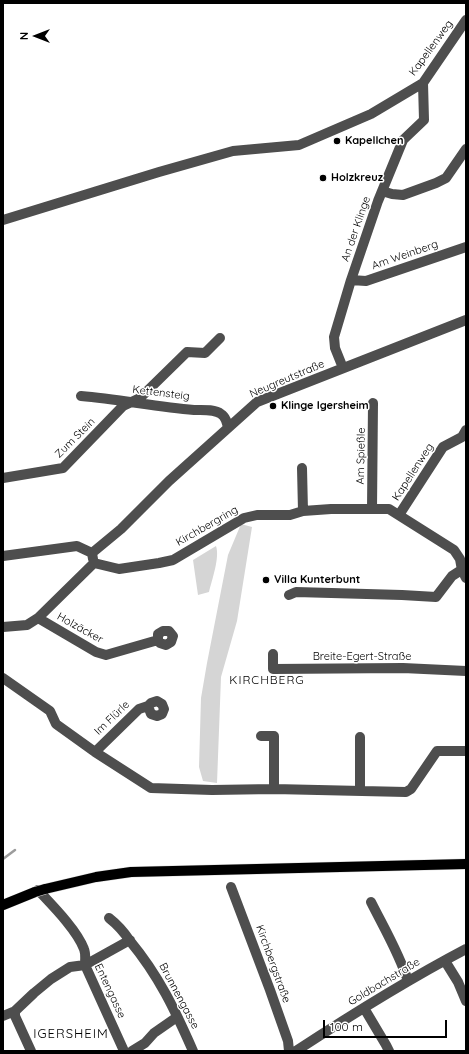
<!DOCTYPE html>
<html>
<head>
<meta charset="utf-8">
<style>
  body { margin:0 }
  #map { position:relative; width:469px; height:1054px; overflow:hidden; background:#fff; font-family:Quicksand,sans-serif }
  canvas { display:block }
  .frame { position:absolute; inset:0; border:4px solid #000; pointer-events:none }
  .north { position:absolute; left:16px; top:16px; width:40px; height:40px; -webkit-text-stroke:3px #fff; paint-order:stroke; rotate:270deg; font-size:11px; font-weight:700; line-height:16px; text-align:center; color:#000 }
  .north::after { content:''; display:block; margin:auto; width:14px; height:18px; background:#000; clip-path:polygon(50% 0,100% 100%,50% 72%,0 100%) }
  .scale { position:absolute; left:323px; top:1020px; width:124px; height:18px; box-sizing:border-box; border:2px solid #000; border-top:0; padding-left:5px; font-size:12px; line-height:14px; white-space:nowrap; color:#000; -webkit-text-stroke:3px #fff; paint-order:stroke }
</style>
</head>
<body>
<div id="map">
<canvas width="469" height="1054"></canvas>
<div class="frame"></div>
<div class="north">N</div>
<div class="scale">100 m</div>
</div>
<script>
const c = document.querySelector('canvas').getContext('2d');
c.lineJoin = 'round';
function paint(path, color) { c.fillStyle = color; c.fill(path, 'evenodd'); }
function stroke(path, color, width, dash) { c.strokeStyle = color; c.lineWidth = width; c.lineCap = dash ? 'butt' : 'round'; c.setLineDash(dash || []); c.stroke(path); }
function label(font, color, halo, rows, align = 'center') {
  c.font = font + ' Quicksand,sans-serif'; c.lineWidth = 3; c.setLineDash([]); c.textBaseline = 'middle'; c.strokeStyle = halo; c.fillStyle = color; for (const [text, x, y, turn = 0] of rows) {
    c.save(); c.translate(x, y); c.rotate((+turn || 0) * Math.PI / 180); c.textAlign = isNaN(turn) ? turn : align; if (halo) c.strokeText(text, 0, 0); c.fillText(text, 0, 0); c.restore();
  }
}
paint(new Path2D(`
  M241 524 252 527 237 621 221 677 217 783 203 781 199 767 201 698 207 663 228 555Z
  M216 546C220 557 212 580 209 592L198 595 193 560Z`), '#d5d5d5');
stroke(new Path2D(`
  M3 859 15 850`), '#9c9c9c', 2.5);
const major = new Path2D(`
  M45 889 96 877 131 872 466 864
  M3 905 35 892`);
stroke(major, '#dbdbdb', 11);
stroke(new Path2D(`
  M382 191 392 194 403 195 436 183 446 178 466 149
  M3 220 159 172 233 151 299 145 371 114 423 83 466 20
  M351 280 366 281 466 247
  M343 368 335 348 334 337 351 280 378 201 403 140 424 120 423 83
  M81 396C119 399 156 407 194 410 202 410 215 409 221 414 226 417 227 423 228 428
  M302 468 303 511
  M3 478 63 468 123 406 140 398 187 352 205 353 220 338
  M372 509 373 403
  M399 515 443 447 462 437 466 430
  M92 553 121 529 169 481 257 402 466 320
  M3 556 77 546 92 553 93 559
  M289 595 296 592 402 595 436 597 452 576 466 567
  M38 618 96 652 106 655 158 640V634L163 631H169L173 636 171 642 166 645 160 643 158 640
  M3 627 27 625 38 618 94 563 119 569 159 563 173 560 244 518 257 515H290L303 511 331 509H389L454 550 460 559 462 570 466 578
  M273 654V669L403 668 466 671
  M3 678 50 711 56 724 95 752 151 788 212 790 274 789 406 792 411 789 437 751H466
  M261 736H274V789
  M360 737V790
  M95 752 139 709 148 706 151 703 157 701 162 704 164 709 162 714 157 716 151 714 148 706
  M231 887 270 990 288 1041 289 1051
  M38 890C52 905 77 930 84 949 86 954 85 960 85 965L124 1051
  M371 902C384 928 399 953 408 981
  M109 918C118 925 124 932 130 941 159 976 175 1010 193 1051
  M445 961 458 982 466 1001
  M364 1008 386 1045 389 1051
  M15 1011V1016L31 1051
  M3 1016 15 1011 34 993 51 979 70 967 85 965 130 940
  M132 1051 145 1043 154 1033 177 1017
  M296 1051C351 1015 407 980 466 949`), '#4e4e4e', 10);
stroke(major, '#000', 10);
const majorBridge = new Path2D(`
  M35 892 45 889`);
stroke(majorBridge, '#dbdbdb', 11, []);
stroke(majorBridge, '#000', 10);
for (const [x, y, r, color] of [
  [337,141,4,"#000"],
  [323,178,4,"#000"],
  [273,406,4,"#000"],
  [266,580,4,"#000"]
]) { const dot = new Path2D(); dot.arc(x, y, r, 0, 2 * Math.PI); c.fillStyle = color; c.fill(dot); stroke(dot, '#fff', 1.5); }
label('11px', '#000', '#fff', [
  ["Kapellenweg",431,48,-54],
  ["An der Klinge",356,229,-71],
  ["Am Weinberg",405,255,-19],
  ["Neugreutstraße",287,379,-23],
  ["Kettensteig",161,393,7],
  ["Zum Stein",75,438,-45],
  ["Am Spießle",361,456,-89],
  ["Kapellenweg",413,472,-57],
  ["Kirchbergring",207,526,-30],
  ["Holzäcker",80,628,29],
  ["Breite-Egert-Straße",362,657],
  ["Im Flürle",112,718,-44],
  ["Kirchbergstraße",273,964,70],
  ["Goldbachstraße",384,982,-31],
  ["Entengasse",110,991,65],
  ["Brunnengasse",179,996,62]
]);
label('bold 11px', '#000', '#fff', [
  ["Kapellchen",345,141],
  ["Holzkreuz",331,178],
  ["Klinge Igersheim",281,406],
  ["Villa Kunterbunt",274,580]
], 'left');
c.letterSpacing = '1px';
label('12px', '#000', '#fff', [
  ["KIRCHBERG",267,680]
]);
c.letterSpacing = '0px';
c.letterSpacing = '1px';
label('13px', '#000', '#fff', [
  ["IGERSHEIM",71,1034]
]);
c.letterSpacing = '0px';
</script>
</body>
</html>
